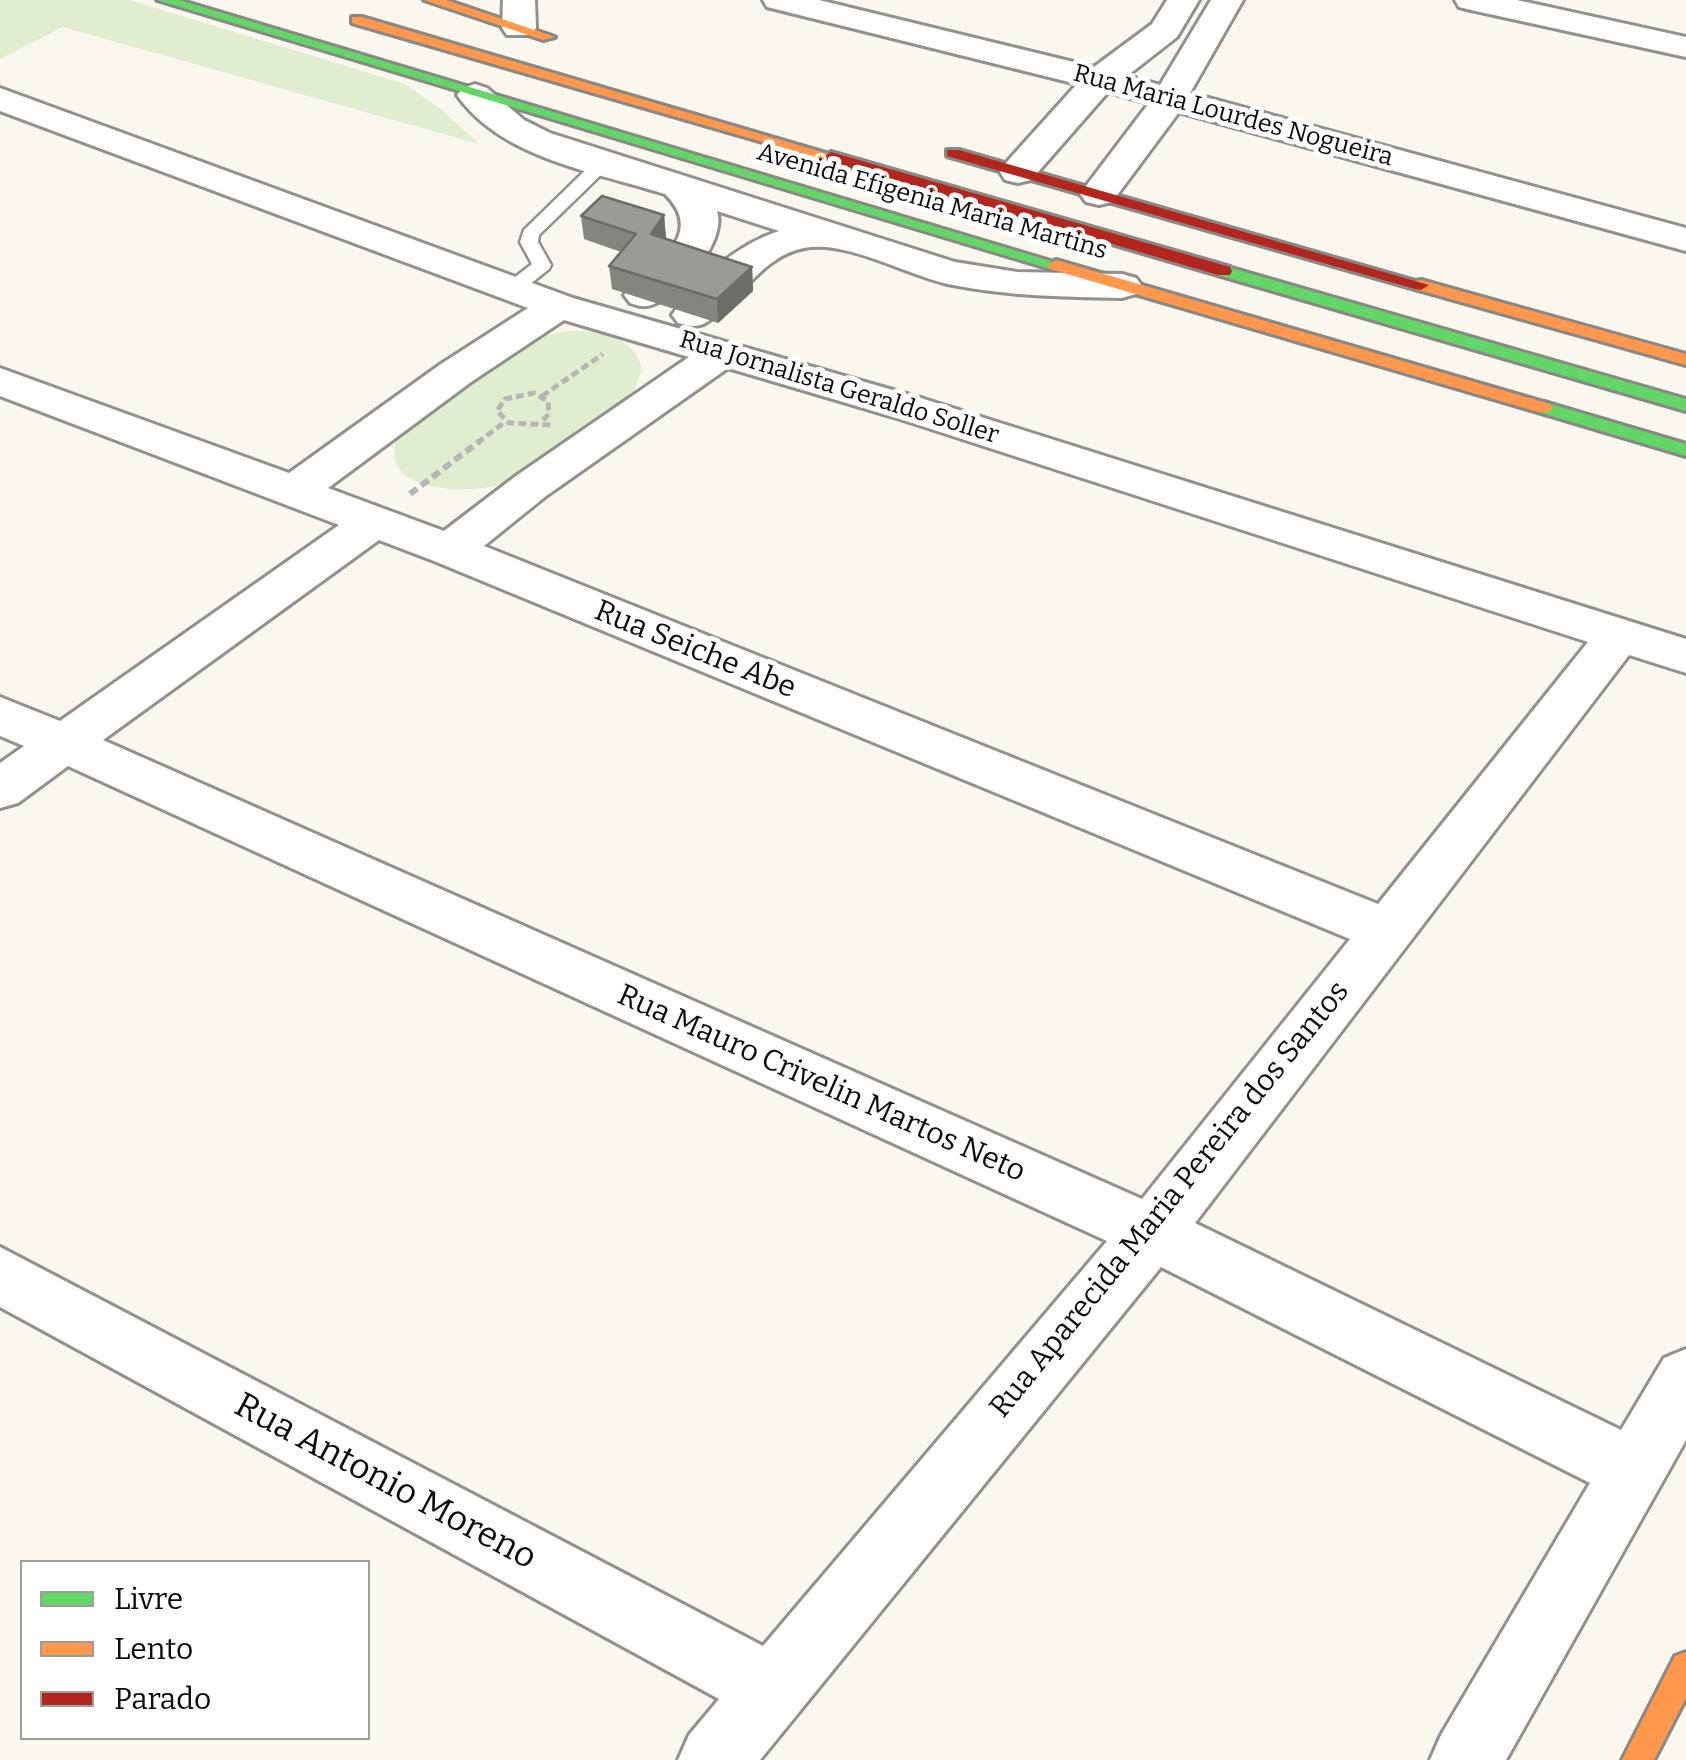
<!DOCTYPE html>
<html>
<head>
<meta charset="utf-8">
<style>
  body { margin:0 }
  #map { position:relative; width:1686px; height:1760px; overflow:hidden; background:#f9f7ee; font-family:Bitter,serif }
  canvas { display:block }
  .legend { position:absolute; left:20px; top:1560px; width:350px; height:180px; box-sizing:border-box; background:#fff; border:2px solid #9d9d9d; margin:0; padding:12px 18px; list-style:none; font-size:30px; color:#0b0b0b }
  .legend li { display:flex; align-items:center; gap:20px; height:50px }
  .legend b { width:50px; border:2px solid #9d9d9d }
</style>
</head>
<body>
<div id="map">
<canvas width="1686" height="1760"></canvas>
<ul class="legend">
<li><b style="height:12px;background:#63d668"></b>Livre</li>
<li><b style="height:12px;background:#ff974d"></b>Lento</li>
<li><b style="height:12px;background:#b3261e"></b>Parado</li>
</ul>
</div>
<script>
const c = document.querySelector('canvas').getContext('2d');
c.lineJoin = 'round';
function paint(path, color) { c.fillStyle = color; c.fill(path, 'evenodd'); }
function stroke(path, color, width, dash) { c.strokeStyle = color; c.lineWidth = width; c.lineCap = dash ? 'butt' : 'round'; c.setLineDash(dash || []); c.stroke(path); }
function label(font, color, halo, rows, align = 'center') {
  c.font = font + ' Bitter,serif'; c.lineWidth = 10; c.setLineDash([]); c.textBaseline = 'middle'; c.strokeStyle = halo; c.fillStyle = color; for (const [text, x, y, turn = 0] of rows) {
    c.save(); c.translate(x, y); c.rotate((+turn || 0) * Math.PI / 180); c.textAlign = isNaN(turn) ? turn : align; if (halo) c.strokeText(text, 0, 0); c.fillText(text, 0, 0); c.restore();
  }
}
paint(new Path2D(`
  M0 0H129L405 84 442 110 479 144 63 27 0 59Z
  M566 331C596 330 635 335 642 370L634 391 510 482C473 496 364 495 402 428L532 339Z`), '#e1edcf');
const lane = new Path2D(`
  M604 157 610 158V166L539 235 538 242 551 265 549 269 519 293H505V285L532 264 520 242 524 230 598 158Z`);
const street = new Path2D(`
  M503 0H535L536 28 531 35H507L502 28Z
  M763 0H819L1094 67 1152 24 1167 0H1199L1177 37 1127 76 1160 85 1211 0H1243L1190 93 1686 228V251L1179 112 1112 202 1099 205 1086 202 1080 194 1149 103 1108 92 1031 180 1018 183 1005 180 1000 172 1005 164 1077 84 767 7Z
  M1455 0H1517L1686 37V57L1471 10 1459 7Z
  M475 84 487 88 524 120 550 133 955 262 1017 272 1122 274 1136 278 1142 286 1136 294 1122 298C1065 297 1009 296 953 285 910 277 846 239 804 248 760 257 742 300 707 322 698 328 688 326 678 323L672 315C696 280 738 244 779 231L717 211C727 241 682 294 654 304 645 308 639 306 630 303L624 295 630 287C660 261 705 233 665 194 596 172 502 159 457 95L463 88Z
  M0 88 573 298 924 399 1686 639V673L1629 655 1195 1223 1621 1430 1664 1358 1686 1349V1440L1506 1760H1430L1441 1735 1590 1483 1161 1267 760 1760H678L689 1735 719 1699 0 1307V1247L763 1646 1107 1241 68 766 18 803 0 808V763L24 746 0 736V697L60 721 339 525 0 396V368L289 473 441 364 528 308 0 111ZM564 320 689 357 516 476 444 531 328 488 471 382ZM728 368 894 417 1588 642 1378 904 484 546 546 496ZM379 540 434 561 1350 939 1142 1199 103 740Z`);
const fast = new Path2D(`
  M157 0H179L1064 265 1056 270 1050 269Z
  M1224 266 1686 399V411L1218 275 1216 271Z
  M1544 402 1686 444V456L1538 412V404Z`);
const slow = new Path2D(`
  M424 0H446L555 37 543 40Z
  M352 17H362L839 157 825 160 352 23Z
  M1056 260 1550 404 1553 408 1550 412H1538L1050 269 1048 265Z
  M1421 280 1686 354V365L1415 289V281Z
  M1686 1652V1698L1654 1760H1622L1675 1656Z`);
const jam = new Path2D(`
  M947 150H959L1429 285 1421 290 1415 289 947 156Z
  M831 152 1230 267 1232 271 1230 275H1218L825 160 823 157Z`);
stroke(lane, '#92918d', 5);
stroke(street, '#92918d', 6);
stroke(fast, '#898884', 6);
stroke(slow, '#898884', 6);
stroke(jam, '#898884', 6);
stroke(new Path2D(`
  M542 396 603 354
  M543 420 549 414 548 401 534 393 505 399 497 411 509 423 553 425
  M477 443 505 422`), '#b7b6b5', 5, [8, 4]);
stroke(new Path2D(`
  M410 494 480 441`), '#b7b6b5', 6, [9, 5]);
paint(lane, '#fefefc');
paint(street, '#fefefc');
paint(fast, '#63d668');
paint(slow, '#ff974d');
paint(jam, '#b3261e');
paint(new Path2D(`
  M664 215 666 239 752 267 753 291 718 323 612 289 609 266 621 252 584 239 581 216Z`), '#86847f');
paint(new Path2D(`
  M664 215 666 239 651 234Z
  M752 267 753 291 718 323 717 299Z`), '#6d6c68');
const building = new Path2D(`
  M602 196 664 215 651 234 752 267 717 299 609 266 636 234 581 216Z`);
paint(building, '#9c9a94');
stroke(building, '#6d6c68', 2.5);
label('25px', '#0b0b0b', '#fff', [
  ["Rua Maria Lourdes Nogueira",1233,116,15],
  ["Avenida Efigenia Maria Martins",932,202,16],
  ["Rua Jornalista Geraldo Soller",839,388,17]
]);
label('30px', '#0b0b0b', '#fff', [
  ["Rua Seiche Abe",695,650,22],
  ["Rua Mauro Crivelin Martos Neto",821,1084,24],
  ["Rua Aparecida Maria Pereira dos Santos",1170,1200,-51]
]);
label('35px', '#0b0b0b', '#fff', [
  ["Rua Antonio Moreno",385,1482,28]
]);
</script>
</body>
</html>
